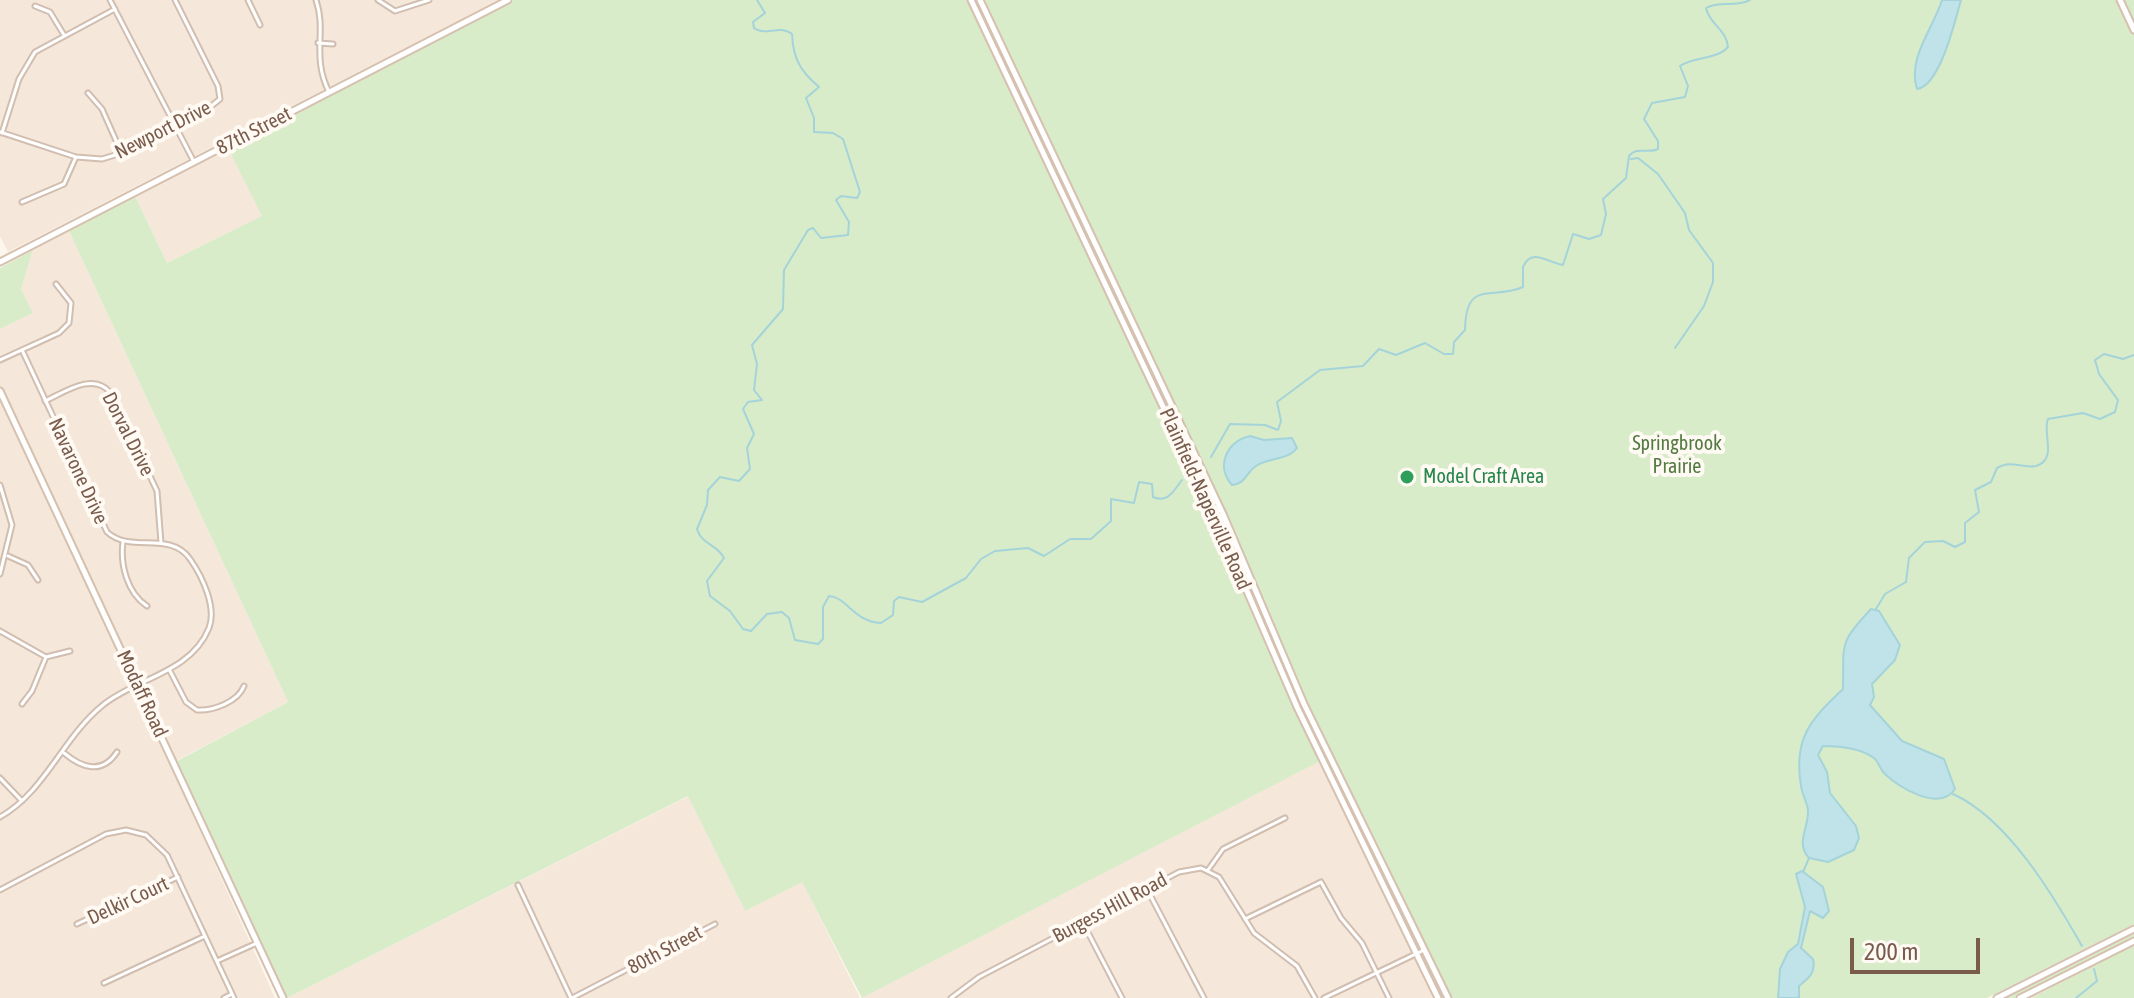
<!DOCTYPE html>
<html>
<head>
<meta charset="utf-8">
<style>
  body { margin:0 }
  #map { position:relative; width:2134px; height:998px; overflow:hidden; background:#fdf6ec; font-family:"Asap Condensed",sans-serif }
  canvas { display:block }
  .scale { position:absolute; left:1850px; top:938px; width:130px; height:36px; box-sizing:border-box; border:4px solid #7a5c4d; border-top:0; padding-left:10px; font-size:24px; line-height:28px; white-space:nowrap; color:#7a5c4d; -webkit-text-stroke:6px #fffaf3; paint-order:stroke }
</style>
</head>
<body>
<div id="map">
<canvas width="2134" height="998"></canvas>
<div class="scale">200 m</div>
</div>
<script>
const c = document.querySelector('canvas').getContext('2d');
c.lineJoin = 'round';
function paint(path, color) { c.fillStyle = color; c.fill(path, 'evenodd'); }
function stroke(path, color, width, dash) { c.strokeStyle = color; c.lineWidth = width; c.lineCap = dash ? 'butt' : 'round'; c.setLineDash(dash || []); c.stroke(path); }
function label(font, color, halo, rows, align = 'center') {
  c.font = font + ' "Asap Condensed",sans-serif'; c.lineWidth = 8; c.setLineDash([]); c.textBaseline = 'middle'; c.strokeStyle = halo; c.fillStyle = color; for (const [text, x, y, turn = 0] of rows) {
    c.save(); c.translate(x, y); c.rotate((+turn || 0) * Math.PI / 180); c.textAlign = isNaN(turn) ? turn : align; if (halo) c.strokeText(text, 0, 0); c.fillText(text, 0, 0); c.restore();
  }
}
paint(new Path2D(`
  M0 0H498L8 252 0 236Z
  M228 148 263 216 167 263 135 196Z
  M69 231 288 702 170 764 275 998H0V329L33 313 21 289 33 250Z
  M1319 761 1435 998H862Z
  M689 796 745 911 802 881 860 998H287Z`), '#f5e8da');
paint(new Path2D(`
  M514 0H2134V924L1987 998H1451L1332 755 1327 758 1417 942 1414 943 1324 759 862 998 802 882 745 911 688 796 287 998 177 761 288 702 69 231 135 196 167 263 262 216 228 148Z
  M33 250 21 289 33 313 0 329V268Z
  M2134 932V938L2123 943 2015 998H2003Z
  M2134 945V998H2031Z`), '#d8ecc9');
const water = new Path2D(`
  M1942 0H1961C1955 21 1940 86 1917 89 1907 58 1933 29 1942 0Z
  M1250 436 1264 440 1292 438 1297 448C1287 461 1269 457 1256 466 1245 473 1247 483 1232 485 1215 466 1227 441 1250 436Z
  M1871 609 1879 611 1900 645 1895 660 1872 684 1874 697 1870 705 1902 741 1944 759 1955 789C1940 812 1899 788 1885 774 1880 770 1879 762 1874 758 1860 748 1839 746 1823 746L1818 755 1827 772 1830 793 1856 826 1859 838 1854 850 1828 862 1809 858C1795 843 1809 828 1808 810 1807 802 1802 794 1801 786 1793 739 1810 720 1843 689 1844 643 1838 644 1871 609Z
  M1802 871 1823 887 1829 911 1823 918 1810 911 1801 948 1813 959C1816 973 1809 978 1799 986V998H1778L1780 969 1788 952 1798 944 1805 907 1796 874Z`);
paint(water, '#bfe3e8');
stroke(water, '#a5d3da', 2);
stroke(new Path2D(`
  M757 0 765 13 753 22 754 28C765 37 779 24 792 34 793 58 800 71 819 87L806 98 814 118V132L833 133 843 139 860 192 857 198 841 196 836 200 849 222 848 235 821 238 813 228 808 230 784 270 783 309 752 345 757 364 754 390 762 400 748 402 743 409 754 434 747 448 750 469 739 481 720 477 708 490 707 505 697 529C701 544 718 545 724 558L707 581 710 596 730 611 743 629 751 631 767 614 782 612 789 618 795 640 818 644 823 639V607L829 596C847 597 854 622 881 623L893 615 894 601 899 597 922 602 966 578 981 559 995 551 1028 548 1044 556 1070 539H1091L1111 521V499L1134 503 1139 482 1152 484 1153 497C1168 504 1174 490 1182 480
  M1631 159 1638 158 1658 174 1685 213 1689 230 1713 263V282L1704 306 1675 348
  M1211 457 1230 424 1265 425 1278 430 1281 421 1277 402 1320 370 1363 366 1379 349 1396 355 1425 343 1444 354H1453L1454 342 1465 330C1466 278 1491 301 1523 287V267C1532 247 1548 263 1563 265L1573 234 1589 239 1601 235 1606 214 1603 199 1626 178 1629 156C1637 146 1648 154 1658 149V141L1644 119 1652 103 1685 97 1688 86 1680 66C1694 56 1717 60 1728 47 1727 30 1709 24 1706 8 1720 0 1735 8 1750 0
  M1876 609 1885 594 1906 582 1909 558 1925 542 1943 541 1955 547 1965 542V523L1979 512 1975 490 1991 482 1997 468C2011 459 2022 469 2036 466 2058 460 2042 432 2048 419L2083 413 2100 419 2115 412 2118 400 2099 374 2095 360 2104 354 2123 359 2134 355
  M1953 794C2008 819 2053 895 2082 946
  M1803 872 1809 858
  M2076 998 2097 981 2094 969`), '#a5d3da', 2);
const street = new Path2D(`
  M110 0 193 160
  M248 0 260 25
  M316 0C327 32 311 56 329 92
  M378 0 395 11 429 0
  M35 6 50 12 64 35
  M318 43 333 44
  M88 93 102 109 122 154
  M0 132 76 157 102 159 131 150 204 112 220 99 218 86 175 0
  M2 133 19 79 35 52 115 9
  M22 202 64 184 76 157
  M0 360 59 333 69 323 71 303 56 284
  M45 401C65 392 92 372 110 392L157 491 161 543
  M0 485 12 525 0 574
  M123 542C120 564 127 593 147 606
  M8 556 28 565 38 580
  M0 631 46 657 70 651
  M170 671 186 702 197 710C213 711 238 702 244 686
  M22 704 32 691 46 657
  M64 753C82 768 102 775 117 752
  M0 778 22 801
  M0 817C45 792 63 737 103 705 136 678 191 673 209 628 217 607 202 576 190 559 170 530 131 554 107 532L22 350
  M1208 870 1223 849 1285 818
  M518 885 571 998
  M1147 889 1204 998
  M0 890 106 834 126 830 146 835 167 855 234 998
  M1245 919 1321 882 1341 918 1362 943 1389 998
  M1083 923 1122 998
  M77 924 178 877
  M217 961 257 943
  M104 983 205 936
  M224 998 232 994
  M572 998 715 924
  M951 998 979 977 1179 872 1201 868 1219 877 1254 933 1297 966 1315 998
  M1324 998 1424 950`);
const secondary = new Path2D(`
  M971 0 1215 517 1297 707 1438 998
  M980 0 1223 514 1304 704 1448 998
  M2120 0 2134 30
  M0 262 508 0
  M0 391 283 998
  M1997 998 2134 929
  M2020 998 2134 941`);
stroke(street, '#d1beb0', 7);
stroke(secondary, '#d6c0b0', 9);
stroke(street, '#fff', 3);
stroke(secondary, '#fff', 5);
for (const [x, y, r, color] of [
  [1407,477,8,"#2e9e5b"]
]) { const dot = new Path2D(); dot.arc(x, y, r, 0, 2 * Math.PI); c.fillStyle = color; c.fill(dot); stroke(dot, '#fffaf3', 3); }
label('20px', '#7a5c4d', '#fffaf3', [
  ["Newport Drive",163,130,-27],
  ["87th Street",254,131,-27],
  ["Dorval Drive",128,434,63],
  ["Navarone Drive",78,471,65],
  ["Plainfield-Naperville Road",1205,499,66],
  ["Modaff Road",142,694,65],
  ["Delkir Court",128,901,-25],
  ["Burgess Hill Road",1110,908,-28],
  ["80th Street",665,950,-28]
]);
label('20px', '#537a41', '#fffaf3', [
  ["Springbrook",1677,444],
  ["Prairie",1677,467]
]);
label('20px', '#27864d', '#fffaf3', [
  ["Model Craft Area",1423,477]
], 'left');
</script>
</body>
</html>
